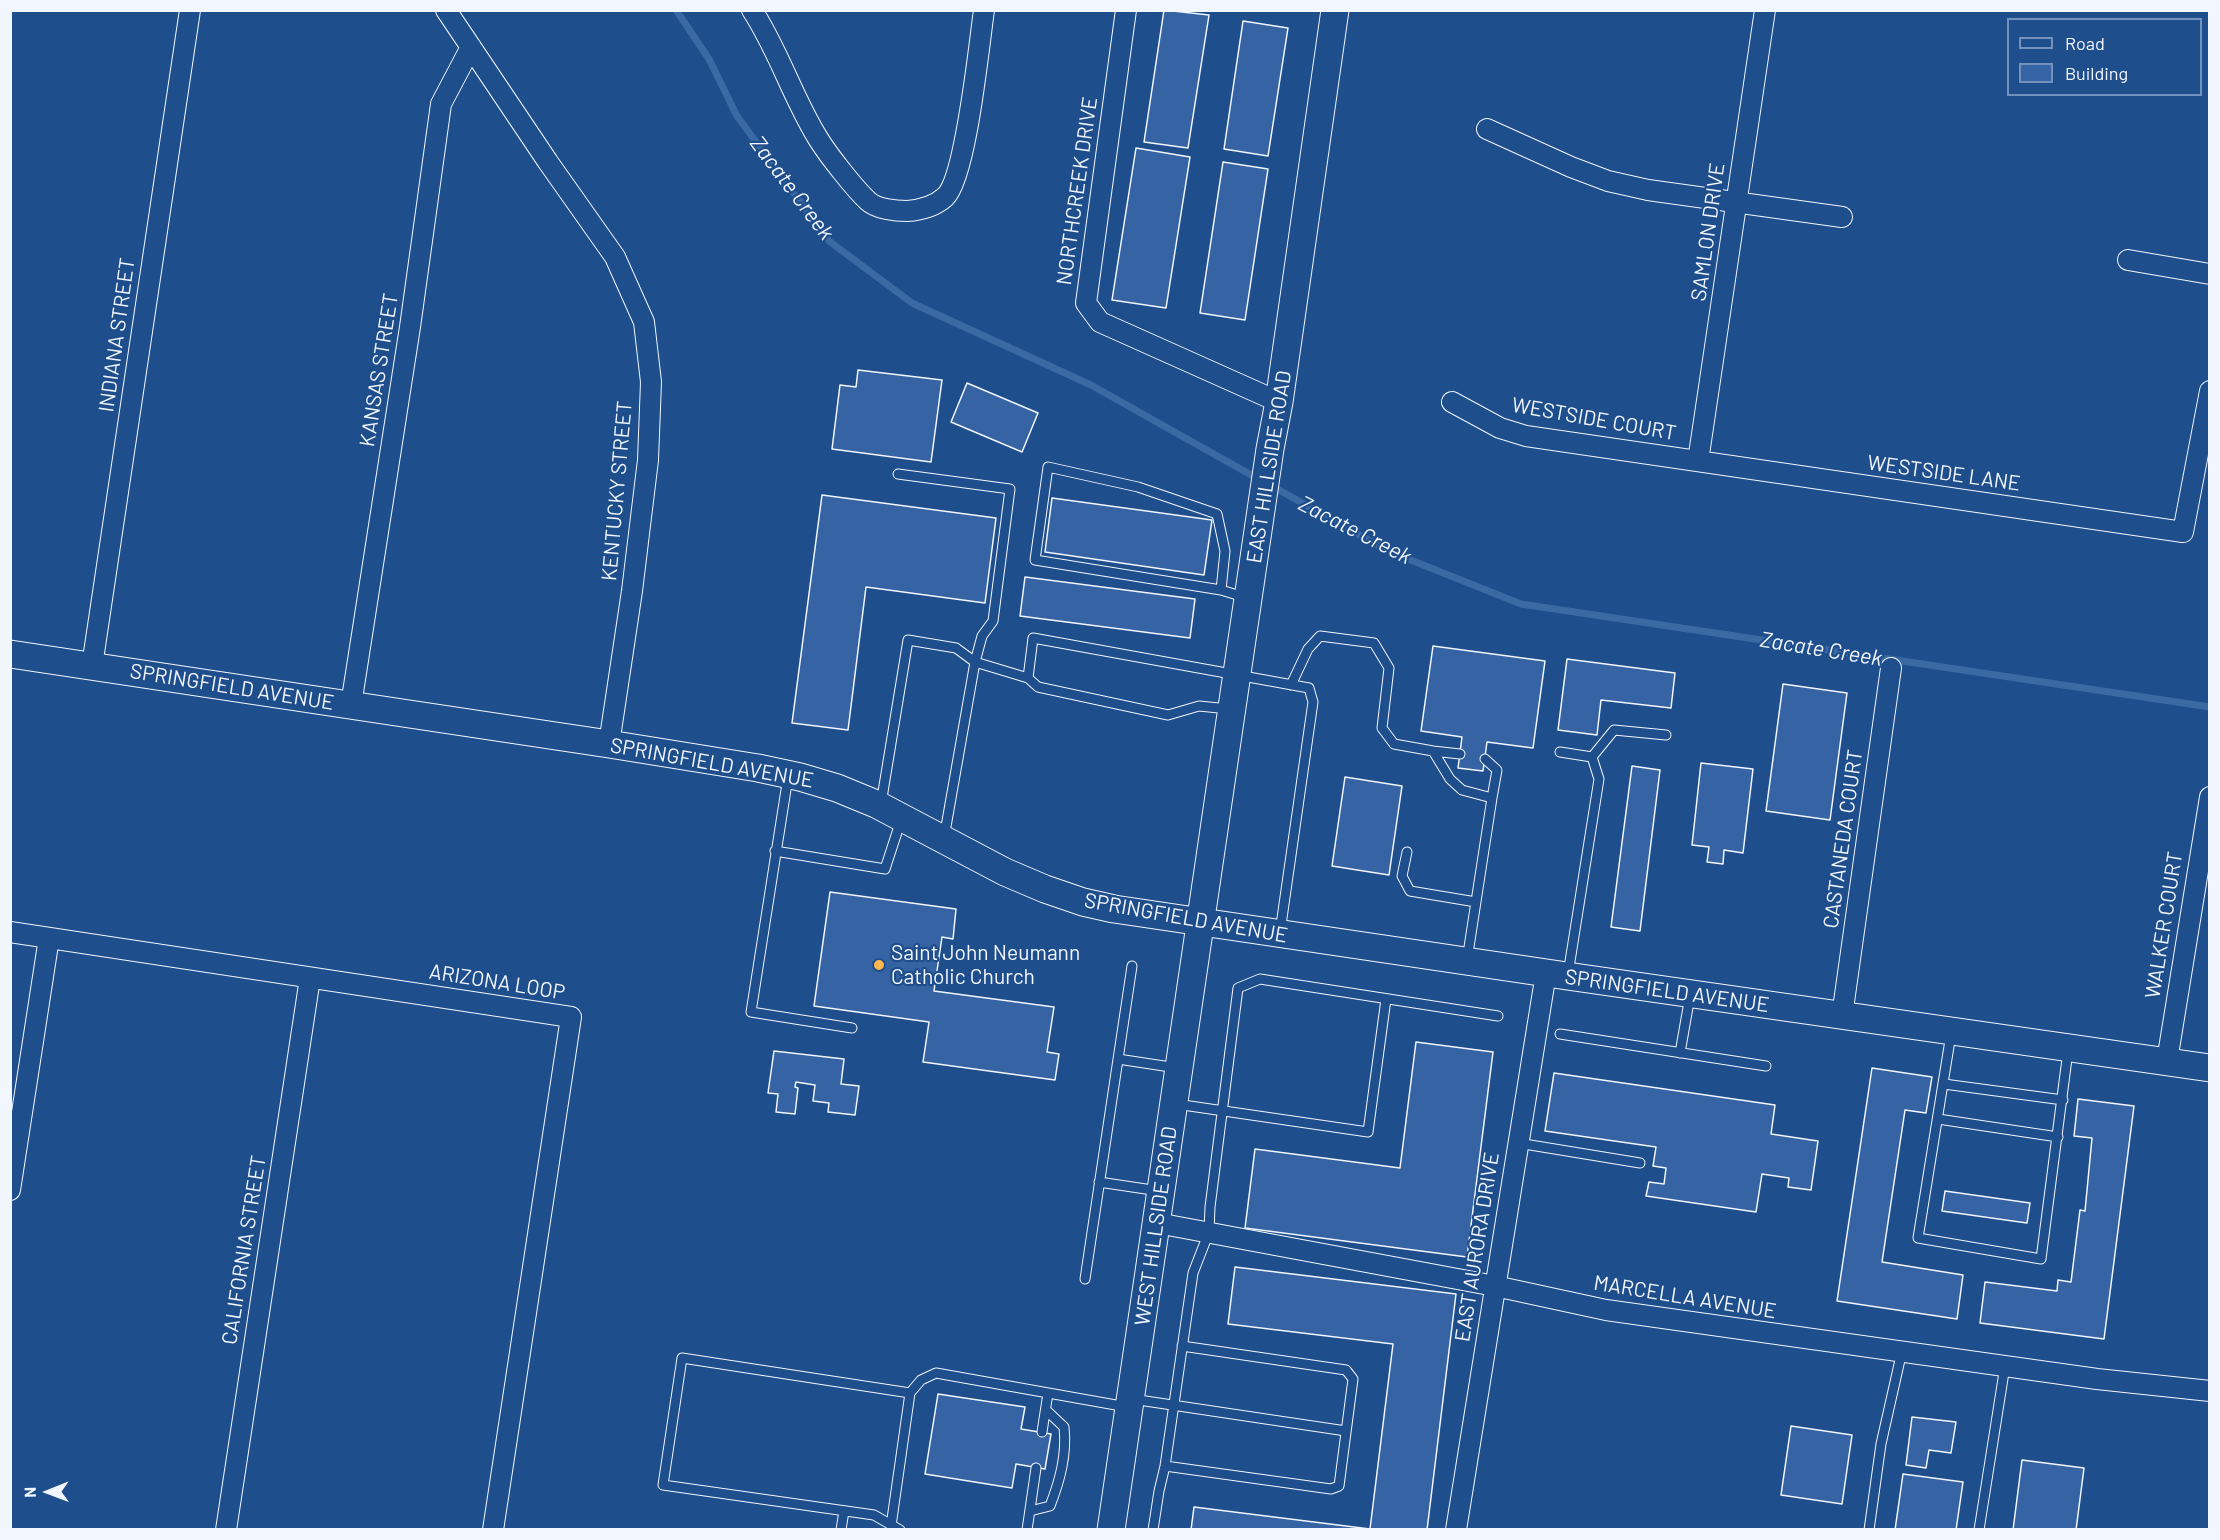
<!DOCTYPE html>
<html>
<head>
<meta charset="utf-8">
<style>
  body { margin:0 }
  #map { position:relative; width:2220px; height:1540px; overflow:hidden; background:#1f4e8c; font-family:Barlow,sans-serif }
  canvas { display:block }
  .frame { position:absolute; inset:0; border:12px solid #f2f6ff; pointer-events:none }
  .legend { position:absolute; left:2007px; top:18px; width:195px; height:78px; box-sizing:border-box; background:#1f4e8c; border:2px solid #7391ba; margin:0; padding:8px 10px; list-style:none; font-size:18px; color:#f2f6ff }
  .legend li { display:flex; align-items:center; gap:12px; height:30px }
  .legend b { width:30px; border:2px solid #7391ba }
  .north { position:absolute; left:18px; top:1462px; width:60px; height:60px; -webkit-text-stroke:4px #1f4e8c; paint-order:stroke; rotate:269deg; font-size:16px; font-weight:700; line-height:24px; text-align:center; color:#f2f6ff }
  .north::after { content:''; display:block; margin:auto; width:21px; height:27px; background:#f2f6ff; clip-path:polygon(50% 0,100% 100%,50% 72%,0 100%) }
</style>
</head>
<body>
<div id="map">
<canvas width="2220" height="1540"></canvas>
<div class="frame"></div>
<ul class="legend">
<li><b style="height:8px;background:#1f4e8c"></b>Road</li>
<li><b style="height:16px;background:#3563a3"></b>Building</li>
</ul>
<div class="north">N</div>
</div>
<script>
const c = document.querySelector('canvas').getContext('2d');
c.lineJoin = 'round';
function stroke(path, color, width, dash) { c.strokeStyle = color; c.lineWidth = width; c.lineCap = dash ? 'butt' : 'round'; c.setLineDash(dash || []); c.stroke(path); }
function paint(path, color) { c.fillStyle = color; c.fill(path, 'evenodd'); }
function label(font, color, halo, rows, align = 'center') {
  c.font = font + ' Barlow,sans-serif'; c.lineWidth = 4.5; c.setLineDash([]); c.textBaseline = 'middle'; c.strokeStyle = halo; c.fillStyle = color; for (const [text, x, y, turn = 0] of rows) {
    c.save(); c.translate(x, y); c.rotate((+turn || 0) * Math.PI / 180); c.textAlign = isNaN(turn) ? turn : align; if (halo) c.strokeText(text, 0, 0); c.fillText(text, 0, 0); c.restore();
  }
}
stroke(new Path2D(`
  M676 10 709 59 737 116 829 241 912 303 1091 385 1260 480
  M1270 485 1388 551 1521 604 2210 707`), '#3b69a3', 7);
const building = new Path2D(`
  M1164 10 1209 15 1188 148 1144 142Z
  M1243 21 1288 28 1268 156 1224 149Z
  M1136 148 1190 157 1166 308 1112 300Z
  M1223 162 1268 169 1245 320 1200 313Z
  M858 370 942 380 931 462 832 449 840 385 856 387Z
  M967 383 1038 413 1022 452 951 422Z
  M822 495 996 518 985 603 866 587 848 730 792 723Z
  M1052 498 1212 520 1204 575 1045 552Z
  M1025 577 1195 599 1190 638 1020 616Z
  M1433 646 1545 661 1533 748 1487 742 1483 771 1458 768 1462 737 1421 731Z
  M1567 659 1675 673 1671 708 1601 700 1597 735 1558 730Z
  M1783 684 1847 693 1830 820 1766 811Z
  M1701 763 1753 769 1743 853 1724 850 1723 864 1707 862 1709 847 1692 845Z
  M1632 766 1660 770 1640 931 1611 927Z
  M1345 777 1402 786 1389 875 1332 866Z
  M830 892 956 909 953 939 942 937 934 991 1054 1007 1047 1052 1059 1054 1055 1080 923 1062 929 1022 814 1006Z
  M1416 1042 1493 1052 1467 1257 1245 1228 1255 1149 1400 1168Z
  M774 1051 844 1059 841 1084 859 1086 855 1115 828 1112 829 1103 813 1101 815 1085 796 1082 795 1087 798 1088 795 1114 776 1112 778 1094 768 1093Z
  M1872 1068 1932 1077 1926 1113 1905 1110 1882 1262 1963 1275 1957 1319 1837 1301Z
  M1554 1073 1775 1105 1771 1134 1818 1141 1811 1190 1788 1187 1789 1178 1762 1174 1756 1212 1646 1196 1649 1182 1664 1184 1666 1168 1653 1166 1656 1147 1545 1131Z
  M2078 1099 2134 1106 2104 1339 1980 1323 1985 1282 2057 1291 2058 1280 2071 1282 2080 1210 2085 1211 2092 1138 2074 1136Z
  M1945 1191 2030 1203 2027 1223 1942 1211Z
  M1235 1267 1456 1294 1427 1530H1191L1194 1507 1370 1529 1393 1344 1228 1324Z
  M938 1394 1025 1407 1021 1429 1051 1434 1045 1469 1016 1464 1012 1488 925 1474Z
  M1912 1417 1956 1422 1951 1453 1929 1450 1926 1468 1906 1465Z
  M1791 1426 1852 1435 1842 1504 1781 1495Z
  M2022 1460 2084 1468 2076 1530H2013Z
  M1903 1474 1963 1482 1956 1530H1895Z`);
paint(building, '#3563a3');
stroke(building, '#f2f6ff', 1.5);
const lane = new Path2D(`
  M898 474 1010 489 993 621 982 636 975 662 944 838
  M1221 590 1225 551 1217 514 1138 487 1048 467 1035 560 1221 590 1247 598
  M1028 678 1033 638 1309 688 1313 702 1280 932
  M1291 685 1308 649 1320 636 1374 643 1389 668 1382 728 1394 744 1433 751 1450 779 1462 790 1492 798 1467 960
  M1433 751 1460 754
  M1560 752 1592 757 1599 779 1568 974
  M1592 757 1614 730 1666 735
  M1485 759 1497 770 1492 798
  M788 777 751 1012 852 1028
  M881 804 908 640 956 648 975 662 1028 678 1038 687 1168 715 1199 706 1229 709
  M775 851 885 869 901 820
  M1407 852 1402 876 1410 891 1476 902
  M1560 1034 1766 1066
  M1951 1034 1918 1238 2041 1259 2068 1051
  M1680 1053 1690 996
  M1118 1059 1177 1068
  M1944 1084 2063 1100
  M1176 1104 1368 1132 1386 999
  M1938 1119 2058 1137
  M1518 1143 1640 1163
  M1099 1182 1159 1191
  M1085 1279 1132 966
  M1132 1399 1346 1431
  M1042 1432 1048 1393
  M1165 1466 1331 1489 1339 1486 1353 1379 1346 1370 1182 1346
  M1030 1511 1050 1506C1060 1480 1067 1455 1064 1427L1046 1410
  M891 1526 910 1393
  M841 1530 844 1511
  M900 1530 874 1515 663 1485 682 1358 910 1393 921 1380 936 1373 1127 1407
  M1027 1530 1036 1468
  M1153 1530 1159 1491 1165 1466 1193 1273 1209 1232 1210 1207 1238 988 1260 979 1498 1016
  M1869 1530 1881 1444 1902 1351
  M1979 1530 2005 1366`);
const street = new Path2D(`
  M446 10 548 162 615 257 644 322 651 382 648 460 632 591 609 744
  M752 10C779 51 793 99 819 140 829 156 855 189 868 201 876 209 896 211 907 211 921 210 934 207 945 197 966 178 979 45 984 10
  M1126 10 1086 303 1100 322 1279 402
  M1487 129 1571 167 1608 181 1648 190 1842 217
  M2128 260 2210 274
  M1452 402 1500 428 1526 436 2183 532 2210 391
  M1698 461 1765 10
  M92 666 190 10
  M351 705 410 327 441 104 471 47
  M10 932 571 1017 493 1530
  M1842 1016 1891 668
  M2167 1061 2210 797
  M10 1190 49 938
  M1157 1223 1495 1286 1606 1310 2097 1379 2210 1391
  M226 1530 310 978
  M1456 1530 1546 973`);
const secondary = new Path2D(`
  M10 654 609 744 758 768 800 777 837 788 876 804 1005 872 1045 889 1083 902 1114 909 1567 976 2210 1068
  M1111 1530 1270 449 1279 402 1335 10`);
stroke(lane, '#f2f6ff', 11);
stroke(street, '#f2f6ff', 22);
stroke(secondary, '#f2f6ff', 29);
stroke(lane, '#1f4e8c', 9);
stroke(street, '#1f4e8c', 20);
stroke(secondary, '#1f4e8c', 27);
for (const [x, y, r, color] of [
  [879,965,6,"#ffb74d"]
]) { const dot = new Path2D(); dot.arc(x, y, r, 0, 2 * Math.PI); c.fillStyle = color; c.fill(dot); stroke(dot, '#1f4e8c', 2); }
label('21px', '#f2f6ff', '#1f4e8c', [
  ["NORTHCREEK DRIVE",1077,191,-82],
  ["SAMLON DRIVE",1708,232,-82],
  ["INDIANA STREET",117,335,-82],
  ["KANSAS STREET",379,370,-81],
  ["WESTSIDE COURT",1594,419,10],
  ["EAST HILLSIDE ROAD",1269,467,-81],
  ["WESTSIDE LANE",1944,473,8],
  ["KENTUCKY STREET",617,491,-85],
  ["SPRINGFIELD AVENUE",232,687,9],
  ["SPRINGFIELD AVENUE",712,763,10],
  ["CASTANEDA COURT",1843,839,-82],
  ["SPRINGFIELD AVENUE",1186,918,10],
  ["WALKER COURT",2164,925,-81],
  ["ARIZONA LOOP",497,982,9],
  ["SPRINGFIELD AVENUE",1667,991,8],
  ["WEST HILLSIDE ROAD",1156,1226,-82],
  ["EAST AURORA DRIVE",1477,1247,-81],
  ["CALIFORNIA STREET",244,1250,-81],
  ["MARCELLA AVENUE",1685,1297,9]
]);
label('21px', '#f2f6ff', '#1f4e8c', [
  ["Saint John Neumann",891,953],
  ["Catholic Church",891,977]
], 'left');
label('italic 22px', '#f2f6ff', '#1f4e8c', [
  ["Zacate Creek",792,188,53],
  ["Zacate Creek",1355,530,27],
  ["Zacate Creek",1821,649,9]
]);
</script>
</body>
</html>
